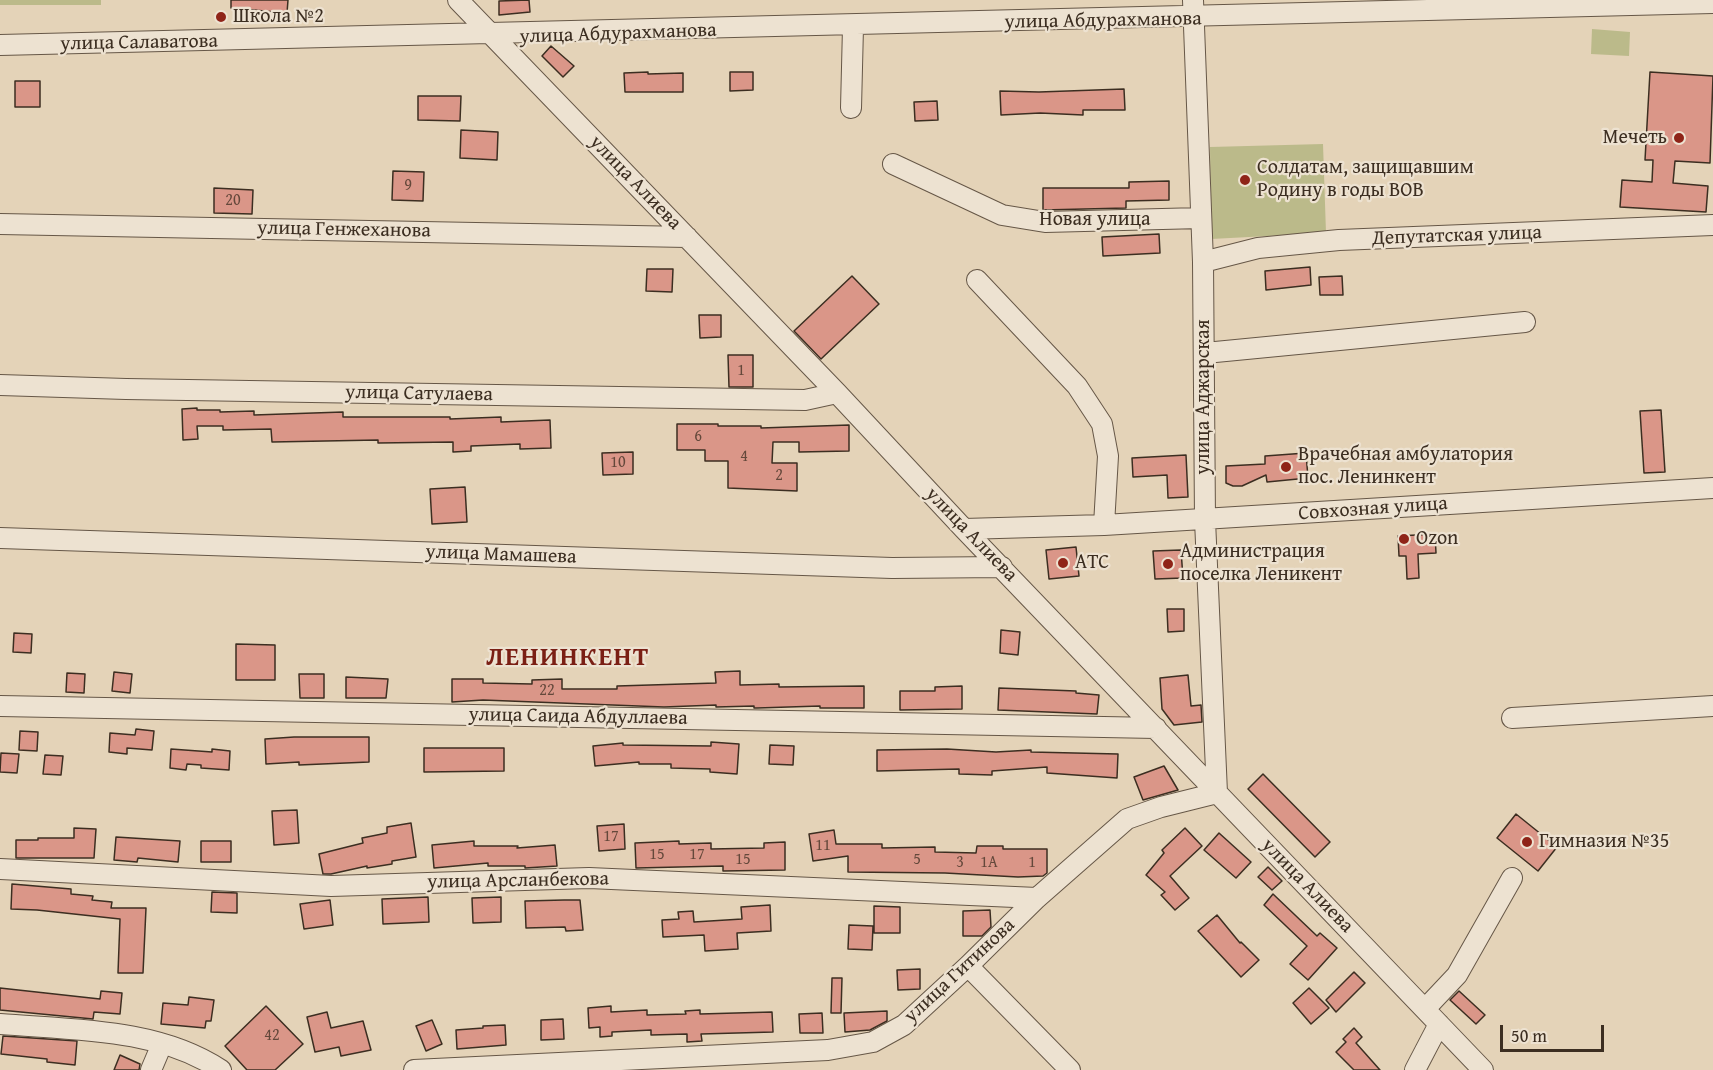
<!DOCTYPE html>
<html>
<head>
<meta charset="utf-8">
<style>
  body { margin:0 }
  #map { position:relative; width:1713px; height:1070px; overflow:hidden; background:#e4d3b8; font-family:"Gentium Book Plus",serif }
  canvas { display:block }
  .scale { position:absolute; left:1500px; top:1025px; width:104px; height:27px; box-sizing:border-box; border:3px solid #3c2e21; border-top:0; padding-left:8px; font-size:18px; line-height:21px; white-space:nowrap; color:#3c2e21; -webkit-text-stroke:4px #ede2d1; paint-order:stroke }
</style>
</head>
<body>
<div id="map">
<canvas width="1713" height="1070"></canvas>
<div class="scale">50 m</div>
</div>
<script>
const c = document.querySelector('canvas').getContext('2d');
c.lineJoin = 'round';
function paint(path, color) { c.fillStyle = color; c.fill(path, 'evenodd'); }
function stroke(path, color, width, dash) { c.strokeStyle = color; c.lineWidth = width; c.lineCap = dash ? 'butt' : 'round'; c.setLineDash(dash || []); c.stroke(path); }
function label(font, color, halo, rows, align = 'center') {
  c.font = font + ' "Gentium Book Plus",serif'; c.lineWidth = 4.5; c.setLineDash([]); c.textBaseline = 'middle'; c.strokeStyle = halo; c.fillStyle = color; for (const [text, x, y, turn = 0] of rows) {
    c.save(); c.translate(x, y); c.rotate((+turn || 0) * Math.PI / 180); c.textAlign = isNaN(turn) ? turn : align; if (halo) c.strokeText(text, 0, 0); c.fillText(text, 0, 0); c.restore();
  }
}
paint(new Path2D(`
  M0 0H101V5H0Z
  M1592 29 1630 32 1629 56 1591 54Z
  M1323 144 1326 233 1211 239 1210 147Z`), '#bbba8a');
const building = new Path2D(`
  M231 0H288L287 13 231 8Z
  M529 0 530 12 499 15V1Z
  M551 46 574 66 563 77 542 56Z
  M648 72V74L683 73V92H625L624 73Z
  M730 72H753V90L730 91Z
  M1650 72 1713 76 1710 163 1675 161 1673 183 1708 186 1706 212 1620 207 1622 180 1652 182 1653 160H1645Z
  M15 81H40V107H15Z
  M1124 89 1125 110H1083V115L1040 113 1001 115 1000 91 1039 92Z
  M418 96H461L460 121 418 120Z
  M937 101 938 120 915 121 914 102Z
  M461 130 498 132 497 160 460 158Z
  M393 171 424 172 423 201 392 200Z
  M1169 181V200L1126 201V208L1043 210V188H1129V182Z
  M214 188 253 190 252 214 214 213Z
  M1159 234 1160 253 1103 256 1102 237Z
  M1310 267 1311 285 1266 290 1265 271Z
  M647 269H673L672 292 646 291Z
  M852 276 879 304 821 359 794 331Z
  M1342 276 1343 295H1320L1319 277Z
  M699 315H721V337L700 338Z
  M728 355H753V387H729Z
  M197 408V410H220V412L254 411V415L343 412V417H450V419L501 417V422L550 420 551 448 520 449V444L471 446V451L453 452V442L378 443V440L272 442 271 429 223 430V426H197L198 439 183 440 182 409Z
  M1661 410 1665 472 1644 473 1640 411Z
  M677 424H718V426H761V428L849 425V451L799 452V442H773L772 463H797V491L728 488V461H705V450H677Z
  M633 452V474L603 475 602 453Z
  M1306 453 1308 478 1267 482 1266 475 1242 486H1233L1226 483V466L1265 464V456Z
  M1186 455 1188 497 1168 498 1167 475 1133 477 1132 458Z
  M465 487 467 522 432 524 430 489Z
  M1435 534 1436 553 1418 554 1419 578 1407 579 1406 556H1399L1398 536Z
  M1076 547 1079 576 1049 579 1046 550Z
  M1181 550 1183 578 1155 579 1153 551Z
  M1167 609H1184V631L1168 632Z
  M1001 630 1020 632 1018 655 1000 653Z
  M14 633 32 634 31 653 13 652Z
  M236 644 275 645V680H236Z
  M740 671V685L779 684V687L864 686V708H820V706L757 708H754V706L716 707V705L664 707 483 700 452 702V679H483V683L532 684V680L562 679V689H617V686L716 683 715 672Z
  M114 672 132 674 130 693 112 691Z
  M67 673 85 674 84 693 66 692Z
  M299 674H324V698H300Z
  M1188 675 1191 706 1201 705 1202 722 1174 725 1162 709 1160 678Z
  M346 677 388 679 386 698H346Z
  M962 686V709L900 710V691H935V687Z
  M999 688 1076 691V693L1099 695 1097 714 998 710Z
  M136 729 154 731 152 750 127 748V754L109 752 110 733 135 735Z
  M20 731 38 732 37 751 19 750Z
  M294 737H369V762L299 765V762L266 764 265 739Z
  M711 742 739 744 737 774 710 772V769L671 768V764H639V762L595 766 593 746 623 743V745L711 746Z
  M770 745 794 746 793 765 769 764Z
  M424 748H504V771L424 772Z
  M171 749 212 752V749L230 751 229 770 201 768V765L187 764 186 770 170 768Z
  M947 749 996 752 1031 750V752L1118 754 1117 778 1047 773V767L992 771V775L959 774V769L877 771V750Z
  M1 753 19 754 17 773 0 772Z
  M45 755 63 756 61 775 43 774Z
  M1164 766 1178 790 1143 800 1134 777Z
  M1263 774 1330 842 1315 857 1248 789Z
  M297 810 299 843 274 845 272 811Z
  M1516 814 1557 847 1538 871 1497 838Z
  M411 823 416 857 392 861V864L367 868V866L331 874H323L319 854 363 843 362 838 387 833V827Z
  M624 824 625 849 599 851 597 826Z
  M74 828 96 829 94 858H16V840H38V838H74Z
  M1185 828 1202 846 1170 876 1189 898 1175 910 1161 895 1165 892 1146 875 1164 853 1162 850Z
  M834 830 836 844H882V848L935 847V852L976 853 977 846H1003V849H1047V873L1043 876 1018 877 945 873 848 872V856L813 861 809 834Z
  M1219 833 1251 862 1236 878 1204 850Z
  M116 837 180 841 178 862 138 858 137 862 114 860Z
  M201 841H231V862H201Z
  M474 841V846H518L517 848 555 845 557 866 525 868V866H488V863L434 868 432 845Z
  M679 841V844L711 843V849L764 848V843L785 842V870L723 871V866L636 868 635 843Z
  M1268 867 1282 881 1272 890 1258 877Z
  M12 884 71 889V894L93 896 92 900 112 902 111 908H146L143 973H118L120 919 37 910 11 909Z
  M212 892 237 893V913L211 912Z
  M1273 894 1317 936 1320 933 1337 948 1308 980 1290 964 1307 946 1264 905Z
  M428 897 429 922 383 924 382 899Z
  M501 897V922L473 923 472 898Z
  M330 900 333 925 304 929 300 904Z
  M564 900H580L583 930 566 931 565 927 526 928 525 901Z
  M770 905 771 931 737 933 738 949 705 951 704 935 663 937 662 920 679 919 678 912 693 911 694 922 742 919 741 907Z
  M874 906 900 907V933H874Z
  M990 910 991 927 982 936H963V911Z
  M1217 915 1240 943 1241 942 1259 960 1241 977 1198 931Z
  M849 925 873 926 872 950 848 949Z
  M920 969V989L898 990 897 970Z
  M1354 972 1365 983 1336 1012 1326 1000Z
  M832 978H842L841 1013H831Z
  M0 988 100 999 101 991 122 993 120 1014 94 1012 93 1019 0 1010Z
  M1309 988 1329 1008 1311 1024 1293 1003Z
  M1459 991 1485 1015 1476 1024 1450 1000Z
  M189 997 214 1000 211 1021H206L205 1028 161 1024 163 1003 188 1005Z
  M266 1006 303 1044 275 1070H247L225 1046Z
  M611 1006V1012L647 1010V1015L686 1014 685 1011 700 1010V1014L772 1012 773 1032 701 1034 702 1041 687 1042V1034L651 1035V1030L612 1032V1036L600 1037V1027L589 1028 588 1008Z
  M887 1011V1021L870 1030 845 1032 844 1013Z
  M327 1012 331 1028 363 1021 371 1050 341 1056 339 1047 315 1052 307 1017Z
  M822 1013 823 1033H800L799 1014Z
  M563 1019 564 1039 541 1040V1020Z
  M432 1020 442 1044 426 1051 416 1026Z
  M505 1025 506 1045 457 1049 456 1030 483 1028V1026Z
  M1354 1028 1362 1037 1356 1043 1380 1070H1354L1336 1052 1346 1042 1343 1039Z
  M3 1036 77 1041 75 1065 47 1062V1059L1 1054Z
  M120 1055 140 1064 139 1070H114Z`);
paint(building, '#da9688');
stroke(building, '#3c2e21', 1.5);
const minor = new Path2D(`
  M458 0 837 393 964 529 1483 1070
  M0 45C571 36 1142 21 1713 3
  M851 108 853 27
  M893 164 1002 215 1045 222 1201 218
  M0 224 687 237
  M1203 262 1258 248 1339 240 1713 225
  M977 280 1077 386 1102 424 1108 456 1104 525
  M1205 353 1525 322
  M0 385 126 389 805 400 837 393
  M964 529 1104 525 1713 488
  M0 538 892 568 1002 567
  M0 706 1156 728
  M1512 718 1713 706
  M0 869 331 886 589 878 1037 898
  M968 966 1070 1070
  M1425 1009 1457 975 1512 878
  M0 1024C73 1030 158 1028 221 1070
  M151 1070 162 1044
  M414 1070 828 1050 873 1042 904 1025 968 966 1037 898 1127 819 1161 807 1217 793 1205 520 1203 262 1193 0
  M1415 1070 1439 1024`);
stroke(minor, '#665747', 22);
stroke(minor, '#ede2d1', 20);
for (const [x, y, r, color] of [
  [221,17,6,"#8f2418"],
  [1679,138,6,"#8f2418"],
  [1245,180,6,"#8f2418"],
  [1286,467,6,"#8f2418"],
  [1404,539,6,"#8f2418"],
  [1063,563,6,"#8f2418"],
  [1168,564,6,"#8f2418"],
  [1527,842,6,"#8f2418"]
]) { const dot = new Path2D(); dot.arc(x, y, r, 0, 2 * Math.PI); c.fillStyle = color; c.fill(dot); stroke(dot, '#ede2d1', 2); }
label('16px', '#64483b', null, [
  ["9",408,186],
  ["20",233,201],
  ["1",741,371],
  ["6",698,437],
  ["4",744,457],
  ["10",618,463],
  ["2",779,476],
  ["22",547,691],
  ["17",611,837],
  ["11",823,846],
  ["15",657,855],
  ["17",697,855],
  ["15",743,860],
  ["5",917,860],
  ["3",960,863],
  ["1А",989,863],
  ["1",1032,863],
  ["42",272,1036]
]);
label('20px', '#3c2e21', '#ede2d1', [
  ["Школа №2",233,17],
  ["Мечеть",1667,138,"right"],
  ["Солдатам, защищавшим",1257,168],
  ["Родину в годы ВОВ",1257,191],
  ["Врачебная амбулатория",1298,455],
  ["пос. Ленинкент",1298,478],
  ["Ozon",1416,539],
  ["Администрация",1180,552],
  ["поселка Леникент",1180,575],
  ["АТС",1075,563],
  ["Гимназия №35",1539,842]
], 'left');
label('20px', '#3c2e21', '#ede2d1', [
  ["улица Абдурахманова",1103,21,-1],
  ["улица Абдурахманова",618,34,-2],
  ["улица Салаватова",139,43,-1],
  ["улица Алиева",635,183,46],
  ["Новая улица",1095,220],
  ["улица Генжеханова",344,230,1],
  ["Депутатская улица",1457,236,-2],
  ["улица Сатулаева",419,394,1],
  ["улица Аджарская",1204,397,-90],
  ["Совхозная улица",1373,509,-4],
  ["улица Алиева",971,535,46],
  ["улица Мамашева",501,555,2],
  ["улица Саида Абдуллаева",578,717,1],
  ["улица Арсланбекова",518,881,-1],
  ["улица Алиева",1307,886,46],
  ["улица Гитинова",960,971,-43]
]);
c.letterSpacing = '1.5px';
label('bold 26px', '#7a1f14', '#ede2d1', [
  ["ЛЕНИНКЕНТ",568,658]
]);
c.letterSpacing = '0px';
</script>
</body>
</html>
